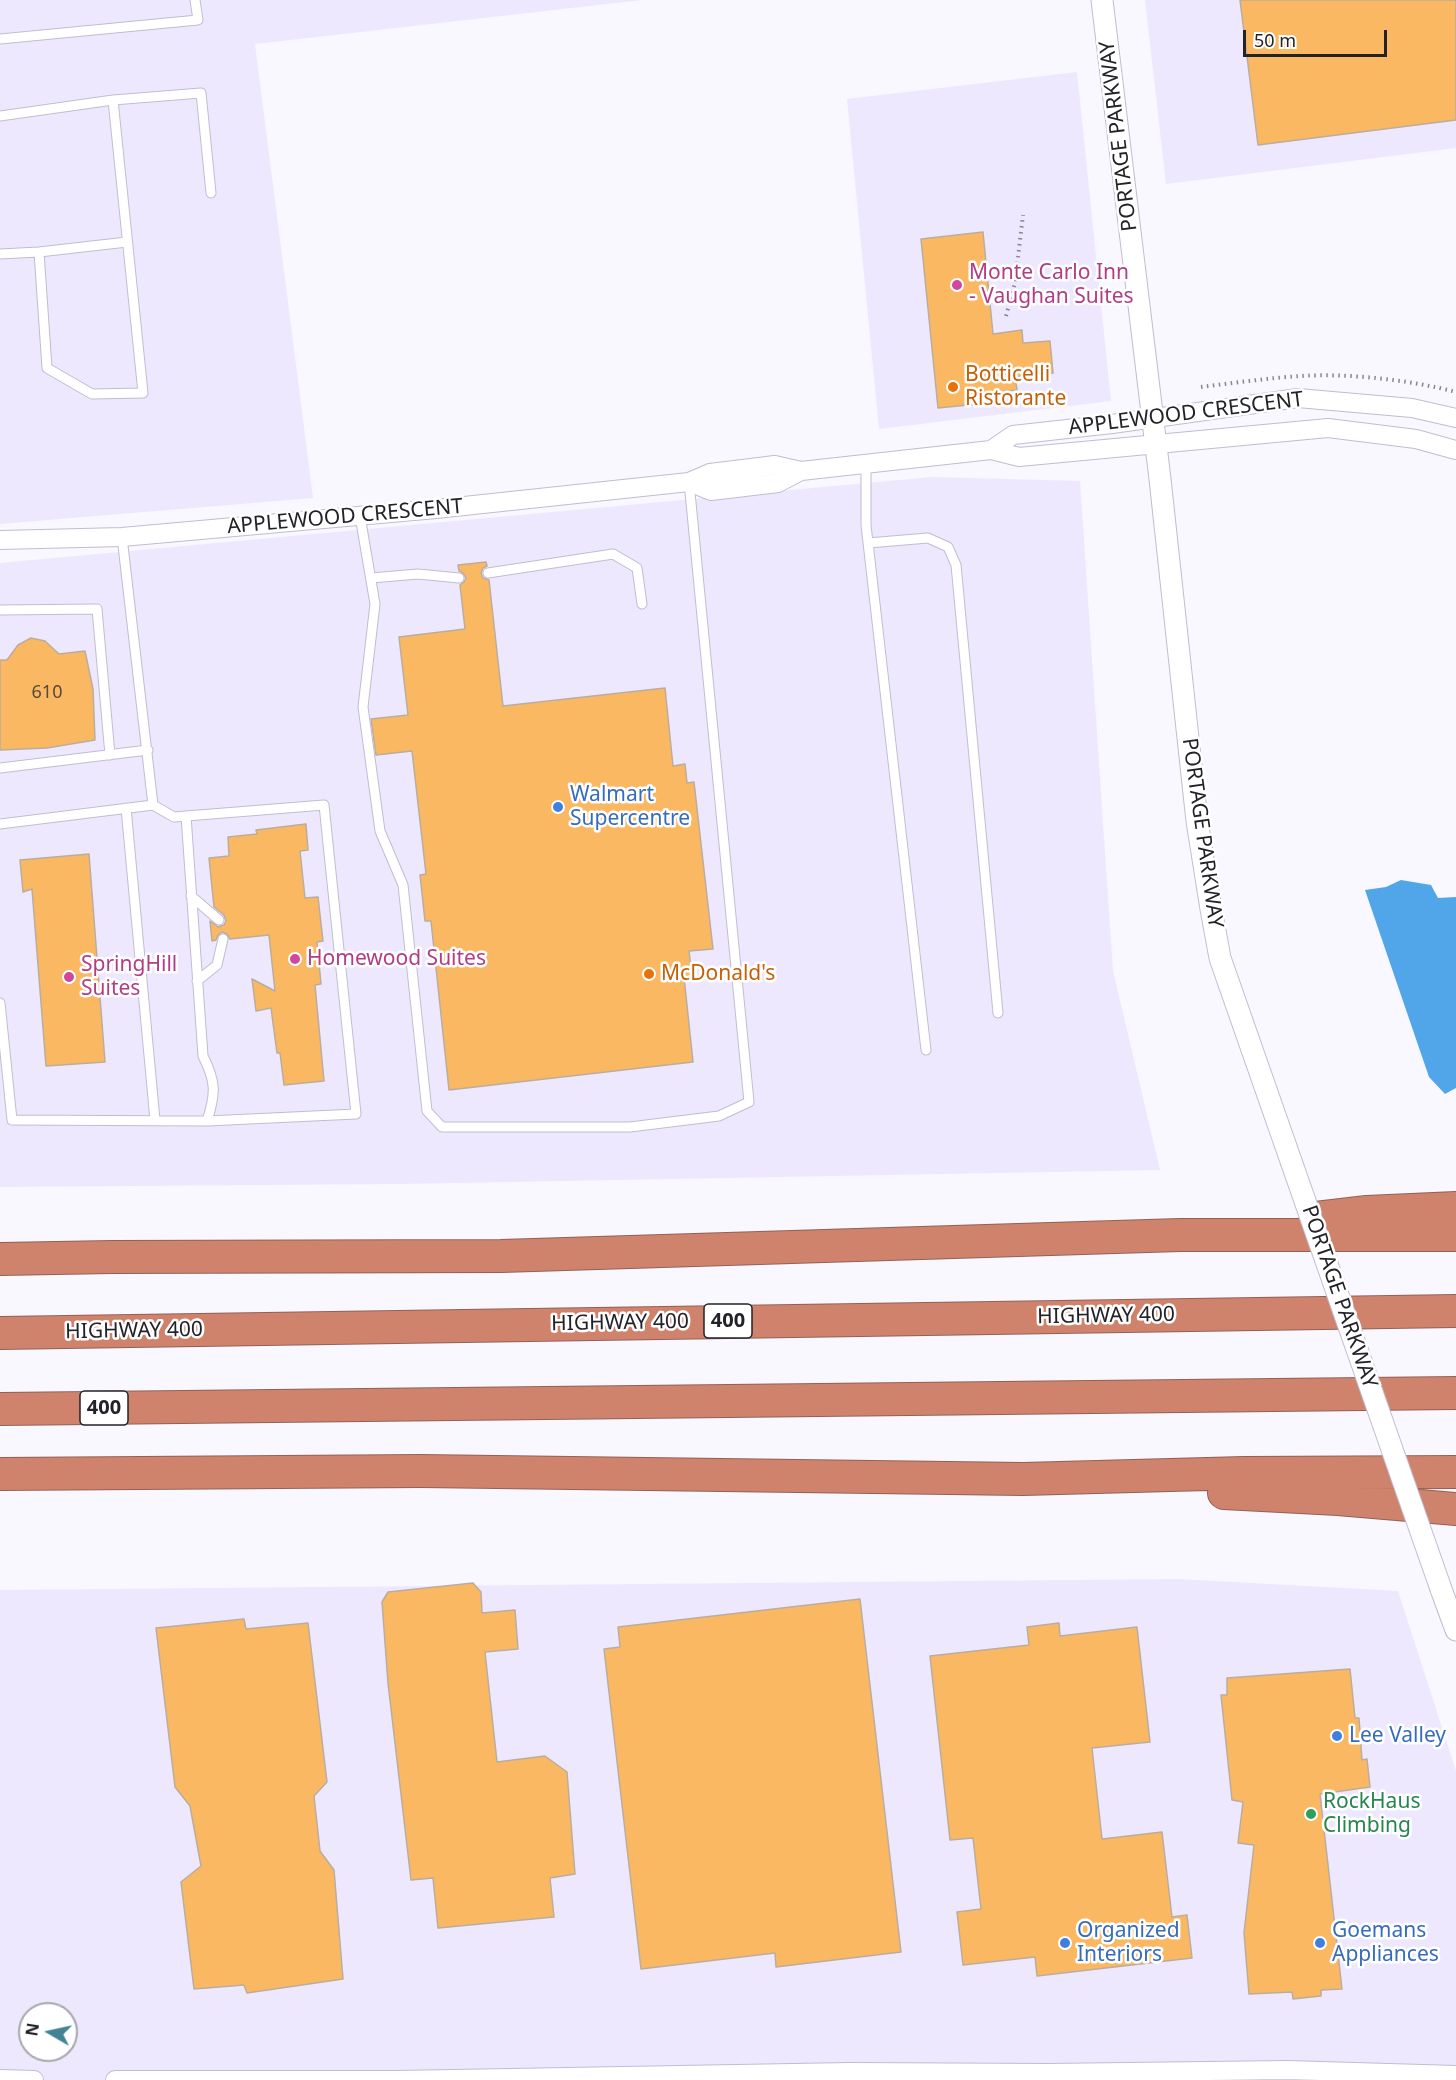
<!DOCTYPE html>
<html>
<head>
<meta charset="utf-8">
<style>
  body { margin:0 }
  #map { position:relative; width:1456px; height:2080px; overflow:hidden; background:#f9f7ff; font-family:"Noto Sans",sans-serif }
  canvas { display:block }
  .north { position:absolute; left:18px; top:2002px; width:60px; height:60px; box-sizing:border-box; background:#fff; border:2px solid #a7a7a9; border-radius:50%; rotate:279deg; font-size:16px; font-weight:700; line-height:24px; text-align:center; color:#242229 }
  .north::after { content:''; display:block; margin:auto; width:21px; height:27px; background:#428495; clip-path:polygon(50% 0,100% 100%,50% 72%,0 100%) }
  .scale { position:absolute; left:1243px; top:30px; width:144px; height:27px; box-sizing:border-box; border:3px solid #242229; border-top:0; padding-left:8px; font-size:18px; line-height:21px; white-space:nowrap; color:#242229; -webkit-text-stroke:4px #fff; paint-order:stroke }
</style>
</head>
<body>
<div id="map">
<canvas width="1456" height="2080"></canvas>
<div class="north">N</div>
<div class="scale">50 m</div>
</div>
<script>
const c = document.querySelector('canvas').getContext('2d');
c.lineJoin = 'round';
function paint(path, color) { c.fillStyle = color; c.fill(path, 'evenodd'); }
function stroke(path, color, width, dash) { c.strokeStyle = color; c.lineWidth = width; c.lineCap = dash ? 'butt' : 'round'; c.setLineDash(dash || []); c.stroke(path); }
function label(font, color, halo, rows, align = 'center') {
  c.font = font + ' "Noto Sans",sans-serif'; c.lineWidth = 5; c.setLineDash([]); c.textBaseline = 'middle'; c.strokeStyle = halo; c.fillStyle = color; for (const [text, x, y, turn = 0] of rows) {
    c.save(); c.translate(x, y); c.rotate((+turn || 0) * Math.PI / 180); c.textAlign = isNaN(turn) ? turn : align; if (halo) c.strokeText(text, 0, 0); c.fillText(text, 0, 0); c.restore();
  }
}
paint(new Path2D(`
  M0 0H642L255 44 313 498 0 524Z
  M1145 0H1456V148L1166 184Z
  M1077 72 1111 401 879 429 847 99Z
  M932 477 1080 481 1113 971 1160 1170 398 1184 0 1187V563Z
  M1178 1579 1398 1591 1456 1771V2080H0V1590ZM30 2014H66V2050H30Z`), '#ede8fe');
paint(new Path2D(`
  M1401 880 1431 885 1438 898 1456 897V1088L1445 1094 1429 1077 1365 890 1386 887Z`), '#50a6e8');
const building = new Path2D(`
  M1240 0H1456V120L1258 145Z
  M983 232 993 334 1022 330 1023 343 1050 341 1053 373 1015 377 1017 390 988 393 989 403 938 408 921 239Z
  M486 562 487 566 483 568 481 573 483 578 489 580 503 706 665 688 673 766 685 764 687 783 694 782 713 949 689 951 692 976 684 977 693 1062 449 1090 431 921H425L420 875 426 874 412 751 376 755 371 719 408 715 399 637 465 629 460 585 464 582 466 578 463 573 459 571 458 565Z
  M31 638 45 641 59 654 85 651 93 689 95 740 47 748 0 750V660H7L18 645Z
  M306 824 308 850 300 851 305 898 318 897 323 941 317 942 321 984 315 985 324 1081 284 1085 280 1053H277L271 1008 256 1011 252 979 275 991 269 935 230 939 227 934 222 932 218 935 216 940 212 941 210 921 218 927 224 925 226 921 224 915 214 907 209 858 229 856 228 837 257 834 256 830Z
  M89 854 105 1062 46 1066 32 889 23 892 20 860Z
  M473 1583 481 1592 482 1613 515 1610 518 1649 485 1652 497 1762 545 1756 567 1772 575 1874 550 1878 554 1917 438 1928 433 1878 411 1880 388 1683 382 1602 388 1592Z
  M860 1599 901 1952 776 1967 775 1953 641 1969 604 1649 620 1647 618 1627Z
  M244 1619 246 1629 308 1623 327 1782 314 1796 320 1851 334 1870 343 1979 247 1993 244 1985 194 1989 181 1882 201 1866 190 1806 175 1787 156 1628Z
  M1059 1623 1060 1636 1137 1627 1150 1742 1092 1748 1102 1839 1162 1832 1172 1917 1187 1915 1192 1958 1037 1976 1035 1957 963 1965 957 1912 981 1909 973 1838 950 1840 930 1656 1029 1645 1027 1627Z
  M1350 1669 1355 1718H1359L1362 1760 1367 1759 1370 1787 1320 1794 1342 1989 1321 1990V1996L1293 1999 1292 1992 1249 1994 1244 1933 1254 1845 1238 1843 1243 1802 1232 1800 1221 1695H1227V1678Z`);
paint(building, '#fbb863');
stroke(building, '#bbad9e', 1.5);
const service = new Path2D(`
  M0 39 198 20 195 0
  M113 100 201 93 211 193
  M0 116 113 100 143 393 92 394 47 368 39 252 127 242
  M0 254 39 252
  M866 463V525L926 1050
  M360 516 375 604 363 707 380 831 403 885 427 1111 442 1127H630L719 1116 749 1102 689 482
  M122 537 153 805
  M868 543 928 538 948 547 956 565 998 1013
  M488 573 613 554 637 568 642 604
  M371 578 418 574 459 578
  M0 610 97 609 110 755
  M0 768 148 750
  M126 808 155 1120
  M0 824 153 805 174 817 324 805 356 1114 207 1121C216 1093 216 1082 203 1056L186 816
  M191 896 219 920
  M197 981 217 965 223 939
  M0 1003 12 1120 207 1121`);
const minor = new Path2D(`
  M991 450 1013 435 1112 424 1298 398 1412 408 1456 418
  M689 482 711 491 778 483 801 471
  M0 540 122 537 436 509 689 482 710 473 775 465 801 471 991 450 1019 457 1328 428 1416 439 1456 450
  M0 2079 34 2080
  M115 2080H397L850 2072 1048 2073 1287 2070 1456 2075`);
const tertiary = new Path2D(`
  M1102 0 1160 479 1197 821 1211 909 1220 958 1291 1161
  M1441 1589 1456 1630`);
const motorway = new Path2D(`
  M1316 1218 1367 1212 1456 1208
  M0 1259 112 1257 501 1256 1180 1235H1456
  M0 1333 1456 1311
  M0 1409 1456 1393
  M0 1474 421 1471 1023 1479 1244 1473 1456 1472
  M1224 1493 1338 1499 1456 1509`);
stroke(service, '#c1bdd0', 11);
stroke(minor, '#c1bdd0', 20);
stroke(tertiary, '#c1bdd0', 23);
stroke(motorway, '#936155', 34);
stroke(new Path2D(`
  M1006 316 1015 283 1023 215
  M1201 387C1234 383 1268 378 1301 376 1349 373 1410 380 1456 392`), '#88868d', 4, [1.5, 4.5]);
stroke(service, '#fff', 9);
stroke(minor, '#fff', 18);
stroke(tertiary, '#fff', 21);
stroke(motorway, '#cf836c', 32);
const tertiaryBridge = new Path2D(`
  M1291 1161 1441 1589`);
stroke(tertiaryBridge, '#c1bdd0', 23, []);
stroke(tertiaryBridge, '#fff', 21);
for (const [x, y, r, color] of [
  [957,285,6,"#d1479c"],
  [953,387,6,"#e8710a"],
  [558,807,6,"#3f7fe0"],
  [295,959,6,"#d1479c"],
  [649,974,6,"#e8710a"],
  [69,977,6,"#d1479c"],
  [1337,1736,6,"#3f7fe0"],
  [1311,1814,6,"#2e9e5b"],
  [1065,1943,6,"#3f7fe0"],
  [1320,1943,6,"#3f7fe0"]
]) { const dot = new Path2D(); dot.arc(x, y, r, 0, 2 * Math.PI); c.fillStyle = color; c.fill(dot); stroke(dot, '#fff', 2); }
label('18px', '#5a4838', null, [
  ["610",47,693]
]);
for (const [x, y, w] of [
  [728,1321,48],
  [104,1408,48]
]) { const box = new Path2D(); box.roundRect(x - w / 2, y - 17, w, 34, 4.5); c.fillStyle = '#fff'; c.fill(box); stroke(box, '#242229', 1.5); }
label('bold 20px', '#242229', null, [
  ["400",728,1321],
  ["400",104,1408]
]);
label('21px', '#242229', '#fff', [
  ["PORTAGE PARKWAY",1119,136,-97],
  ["APPLEWOOD CRESCENT",1186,414,-7],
  ["APPLEWOOD CRESCENT",345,517,-5],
  ["PORTAGE PARKWAY",1202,833,82],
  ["PORTAGE PARKWAY",1339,1297,71],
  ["HIGHWAY 400",1106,1316,-1],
  ["HIGHWAY 400",620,1323,-1],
  ["HIGHWAY 400",134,1331,-1]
]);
label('21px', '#b23c85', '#fff', [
  ["Monte Carlo Inn",969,273],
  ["- Vaughan Suites",969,297],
  ["Homewood Suites",307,959],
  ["SpringHill",81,965],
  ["Suites",81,989]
], 'left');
label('21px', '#c56008', '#fff', [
  ["Botticelli",965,375],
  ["Ristorante",965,399],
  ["McDonald's",661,974]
], 'left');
label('21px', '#366cbe', '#fff', [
  ["Walmart",570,795],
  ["Supercentre",570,819],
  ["Lee Valley",1349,1736],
  ["Organized",1077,1931],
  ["Interiors",1077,1955],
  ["Goemans",1332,1931],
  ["Appliances",1332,1955]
], 'left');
label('21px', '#27864d', '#fff', [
  ["RockHaus",1323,1802],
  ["Climbing",1323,1826]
], 'left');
</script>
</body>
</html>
